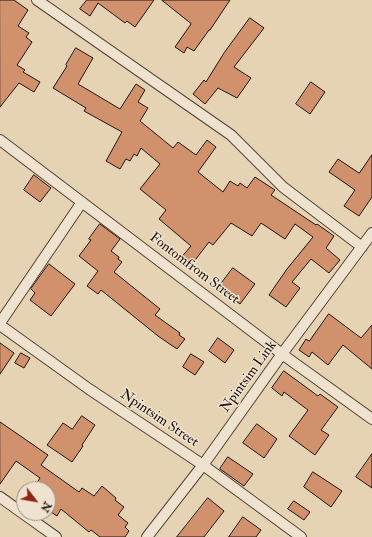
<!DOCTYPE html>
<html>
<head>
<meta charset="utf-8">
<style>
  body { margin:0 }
  #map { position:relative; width:372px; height:537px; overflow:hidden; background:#e6d3b4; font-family:"IM FELL Double Pica",serif }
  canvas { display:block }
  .north { position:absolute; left:16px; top:481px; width:40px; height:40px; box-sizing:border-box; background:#efe2ce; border:1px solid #9c9080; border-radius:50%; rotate:121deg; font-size:11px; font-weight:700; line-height:16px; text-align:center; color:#20140c }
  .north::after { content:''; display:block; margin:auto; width:14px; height:18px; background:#8f2418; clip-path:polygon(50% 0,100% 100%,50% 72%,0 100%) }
</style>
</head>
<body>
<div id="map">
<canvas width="372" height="537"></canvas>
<div class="north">N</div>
</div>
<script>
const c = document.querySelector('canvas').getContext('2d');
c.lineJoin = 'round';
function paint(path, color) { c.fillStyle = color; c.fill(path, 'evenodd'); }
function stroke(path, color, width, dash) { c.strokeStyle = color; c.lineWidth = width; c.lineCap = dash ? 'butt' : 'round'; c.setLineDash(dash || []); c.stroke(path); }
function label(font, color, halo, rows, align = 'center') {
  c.font = font + ' "IM FELL Double Pica",serif'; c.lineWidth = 3; c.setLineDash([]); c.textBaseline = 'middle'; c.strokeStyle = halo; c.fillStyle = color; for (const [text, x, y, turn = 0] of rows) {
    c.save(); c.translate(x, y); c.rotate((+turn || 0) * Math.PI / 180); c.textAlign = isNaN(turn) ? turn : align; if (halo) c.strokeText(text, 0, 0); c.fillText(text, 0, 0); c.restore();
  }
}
const building = new Path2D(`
  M0 0H14L28 10 18 26 29 33 26 37 32 42 17 65 25 70 23 72 40 82 34 92 19 83 0 107Z
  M87 0H154L135 27 127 21 125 23 98 3 90 16 80 9Z
  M162 0H230L210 30H209L194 51 187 47 184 53 175 47 191 24Z
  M250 18 264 28 234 67 251 78 237 98 218 88 205 104 193 94 204 80 206 82 224 53Z
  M76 48 93 58 78 84 120 109 136 84 145 90 138 102 148 108 140 121 173 148 178 142 196 155 207 140 216 147 198 172 223 192 230 181 238 186 240 183 247 188 255 177 275 190 271 195 316 225 317 224 334 236 326 248 340 260 329 273 311 259 292 282 300 288 286 307 269 295 287 269 313 237 295 224 285 239 261 223 252 236 231 223 213 245 209 242 189 268 179 260 191 246 159 219 166 210 140 189 160 164 141 148 137 156 134 154 130 161 126 159 120 169 106 161 122 132 84 111 86 108 53 88 67 66 66 65Z
  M311 82 325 92 310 114 296 104Z
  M372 155V197L359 216 344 206 355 190 329 172 338 159 359 173Z
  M34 175 51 188 40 202 24 190Z
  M100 224 120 239 111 251 119 257 118 259 122 262 114 272 160 309 155 315 180 333 179 335 185 339 177 349 158 336 101 290 98 294 87 286 98 271 79 256 91 240 89 239Z
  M49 264 75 284 51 316 30 300 35 293 31 289Z
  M233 268 255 284 240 304 218 288Z
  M329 314 361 338 372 325V369L343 345 328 365 312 352 309 357 299 350 306 339 309 341Z
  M218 338 234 350 225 363 209 351Z
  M0 343 14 353 0 374Z
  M21 353 30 358 24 368 15 363Z
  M191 354 204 362 195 375 183 367Z
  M284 371 318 396 320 394 338 407 321 430 329 435 315 455 289 436 308 410 284 392 282 396 272 388Z
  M82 416 95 425 82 445 83 446 72 462 47 445 63 423 72 429Z
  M0 422 48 455 41 465 79 492 82 488 94 496 102 486 116 498 115 500 124 507 118 515 128 523 125 527 129 531 125 537H100L91 530 89 532 61 509 57 516 48 510V489H33L40 478 16 461 0 484Z
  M257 424 277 439 264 458 243 443Z
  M372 454V488L356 477Z
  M228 457 253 474 244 486 220 469Z
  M313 472 342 491 331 507 304 487Z
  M208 498 224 511 204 537H177Z
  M294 501 310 512 304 520 288 509Z
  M243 517 261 530 256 537H229Z`);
paint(building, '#d0916c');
stroke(building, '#20140c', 1);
const minor = new Path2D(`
  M37 0 231 135 283 187 362 247
  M0 140 282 354 372 419
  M0 323 82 202
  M0 325 89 389 203 465 301 537
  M0 497 56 537
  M147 537 203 465 282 354 372 233`);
stroke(minor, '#524436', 12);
stroke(minor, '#efe2ce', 10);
label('14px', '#20140c', '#efe2ce', [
  ["Fontomfrom Street",194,269,37],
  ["Npintsim Link",249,377,-54],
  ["Npintsim Street",159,419,34]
]);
</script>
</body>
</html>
